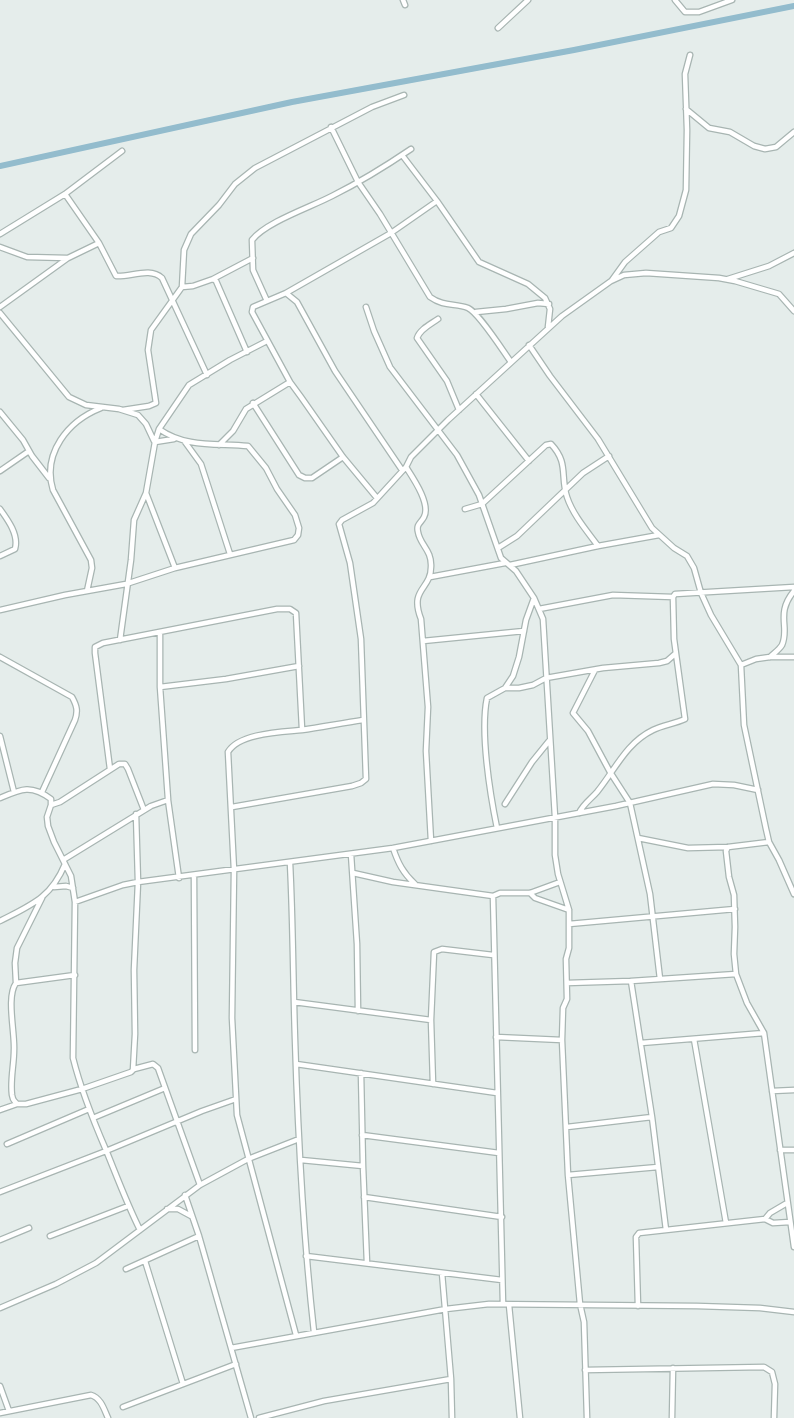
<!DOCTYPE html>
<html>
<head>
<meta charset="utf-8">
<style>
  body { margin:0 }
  canvas { display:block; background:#e5edeb }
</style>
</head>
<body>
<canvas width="794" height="1418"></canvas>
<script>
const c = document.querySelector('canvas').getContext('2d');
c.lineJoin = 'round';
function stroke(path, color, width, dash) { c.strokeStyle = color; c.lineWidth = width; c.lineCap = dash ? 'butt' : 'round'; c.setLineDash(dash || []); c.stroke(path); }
stroke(new Path2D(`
  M0 166 292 102 574 50 794 6`), '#93bccd', 6);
const street = new Path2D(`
  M403 0 405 5
  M675 0 685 12H699L732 0
  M498 28 528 0
  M686 109 709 128 730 132 754 146 765 149 776 147 794 132
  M331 127 358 182 380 214 430 297C444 307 455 303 468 308 479 313 503 351 511 362
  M402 155 437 201 479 262 528 284 545 298 550 309 548 327
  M65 194 99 243 116 276C131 277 150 267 162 278L207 375
  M0 234 65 194 122 151
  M0 247 27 257 67 258
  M213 279 253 258
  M728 279 769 266 794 253
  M612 280 625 262 659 232 671 228 679 216 686 190 687 130 685 74 690 55
  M182 287 193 286 213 279 216 281 247 352
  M286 293 391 233 437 201
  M267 301 253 270 252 240C266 222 311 207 332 196 360 182 386 166 411 149
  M0 307 68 258 99 243
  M366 307 374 331 390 367 457 455 479 495 501 558 516 571 534 598 543 619 555 817V855L558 874 569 910V948L566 959 567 999 563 1008 562 1040 568 1175 580 1304 584 1322 587 1418
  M476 312 506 309 538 303 549 304
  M0 313 69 397 86 405 119 409 138 415 146 424 154 441
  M438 319C431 324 420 329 417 338L447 381 459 410
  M529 345 550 376 598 439 652 528 674 548 687 556 694 568 701 593 711 615 741 665 744 725 766 829 769 842 779 860 794 894
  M476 394 529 461
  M253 403 299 475 305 478H312L343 457
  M123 410 149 406 156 403 148 350 151 330 182 287 184 250 191 234 219 205 235 184 255 168 372 107 404 95
  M0 412 23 440 32 456 49 478
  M155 442 174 439
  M185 442 201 464 230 554
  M219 445 233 431 246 409 290 382
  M406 467C413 478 431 504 424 517 421 523 416 524 418 532 420 545 432 550 431 567 431 590 409 588 421 619L428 707 426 751 431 841
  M0 471 29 451
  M146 493 175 568
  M377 498 343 457 301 397 290 382 252 312 253 307 286 293 297 302 335 371 402 470
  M0 509C8 520 19 535 15 549L0 556
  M465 509 482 504 546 445 551 444C569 463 560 476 567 497 573 515 587 531 598 546
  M498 548 517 536 583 473 609 456
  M510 565 598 546 659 535
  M430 577 505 563
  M87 591 92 568 91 560 53 490C42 453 68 421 101 408
  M539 609 613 595 673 597
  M0 610 65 595 126 584 175 568 294 540 298 535 299 528 295 515 277 489 266 468 248 446C217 443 186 448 159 429
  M160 632V687L168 799
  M120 640 131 560 134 520 146 493 155 442 159 429 189 385 230 360 267 341
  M423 641 524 631
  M0 657 72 697C77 706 78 711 75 720L42 792
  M770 657C774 653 779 650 782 645 790 627 775 614 794 591
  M741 665 756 659 770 657H794
  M595 670 573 713 588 731 610 772 630 803 650 894 660 979
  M160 687 226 679 299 666
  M505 688H519L533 685 546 678 603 668 659 663 667 661 675 654
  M0 736 14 792
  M110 769 95 653V647L103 643 277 609H290L296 613 302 729
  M0 798C21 789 31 784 51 799V805L47 817 48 826 54 842 71 876 75 902 73 1058C81 1090 93 1120 106 1150 117 1177 127 1204 140 1230
  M505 804 532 762 549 741
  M51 805 60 802 119 764H125L128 769 144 810
  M232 807 352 786 361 783 366 779 361 639 350 563 339 524 342 520 373 503 406 467 411 457 448 420 562 316 611 281 624 275 646 273 719 278 735 281 779 294 794 311
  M579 813C583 804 591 799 597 792 615 770 626 743 653 730 663 725 674 724 685 719L674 639 673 597 675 594 794 587
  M497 828C490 794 480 732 487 698L505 688 513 676 519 657 526 620 534 598
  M638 838 688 848 728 847 769 842
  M728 847 726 851 729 877 734 895 735 927 734 954 736 974 747 1003 764 1033 794 1247
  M393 848C398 863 403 873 415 884
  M351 854 357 944 358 1011
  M63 860 151 806 168 800 179 878
  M290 863C293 921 293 980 295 1039 298 1137 303 1234 314 1332
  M353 873 393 882 493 896
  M194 876 195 1050
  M54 887 66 886 73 888
  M530 893 535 898 569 910
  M75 902 123 885 138 882 393 848 616 806 713 784 734 785 758 790
  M0 921C31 905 51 898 65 864
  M569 924 735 909
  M75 975 16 983C6 997 15 1032 14 1050 14 1065 10 1080 12 1095 13 1101 13 1099 17 1104H26L82 1089 131 1072 133 1070 135 1034 134 970 138 882 136 814
  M631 981 652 1117 666 1230
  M16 983 15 963 17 948 42 898
  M567 983 631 981 736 974
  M294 1002 431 1020
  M496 1037 562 1040
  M694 1039 726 1223
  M641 1043 764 1033
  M296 1064 497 1093
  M134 1069 153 1064 158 1068 200 1185
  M361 1073 363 1166 367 1263
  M433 1084 431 1020 434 952 442 949 493 955
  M772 1091 794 1090
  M0 1110 17 1104
  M93 1118 165 1088
  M567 1127 652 1117
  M362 1135 499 1153
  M7 1144 89 1109
  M780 1150H794
  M301 1160 363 1166
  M568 1175 658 1167
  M0 1192 106 1151 202 1111 236 1099
  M185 1195 199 1236 251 1418
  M364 1197 502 1217
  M167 1209H178L191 1216
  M765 1219 770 1213 787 1203
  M50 1236 128 1206
  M0 1240 29 1228
  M306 1256 502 1280
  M145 1261 183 1384
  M126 1269 199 1236
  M442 1273 451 1379 452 1418
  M503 1304 493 896 500 893H530L560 882
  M509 1305 520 1418
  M638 1306 636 1237 639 1233 765 1219 773 1223 790 1222
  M0 1308 56 1284 96 1263 200 1185 248 1159 299 1139
  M296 1335 237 1115 232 1018 234 870 228 752C239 733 282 732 302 730 322 727 343 723 363 720
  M231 1348 446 1309 489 1304 697 1306 760 1308 794 1312
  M585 1370 764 1367 772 1372 775 1384 774 1418
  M0 1386 9 1411
  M123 1407 236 1364
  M0 1413 91 1395C101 1398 104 1409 108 1418
  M259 1418 324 1401 451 1379
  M672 1418 673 1368`);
stroke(street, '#a8b5b2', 7);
stroke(street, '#fff', 4.5);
</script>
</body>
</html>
